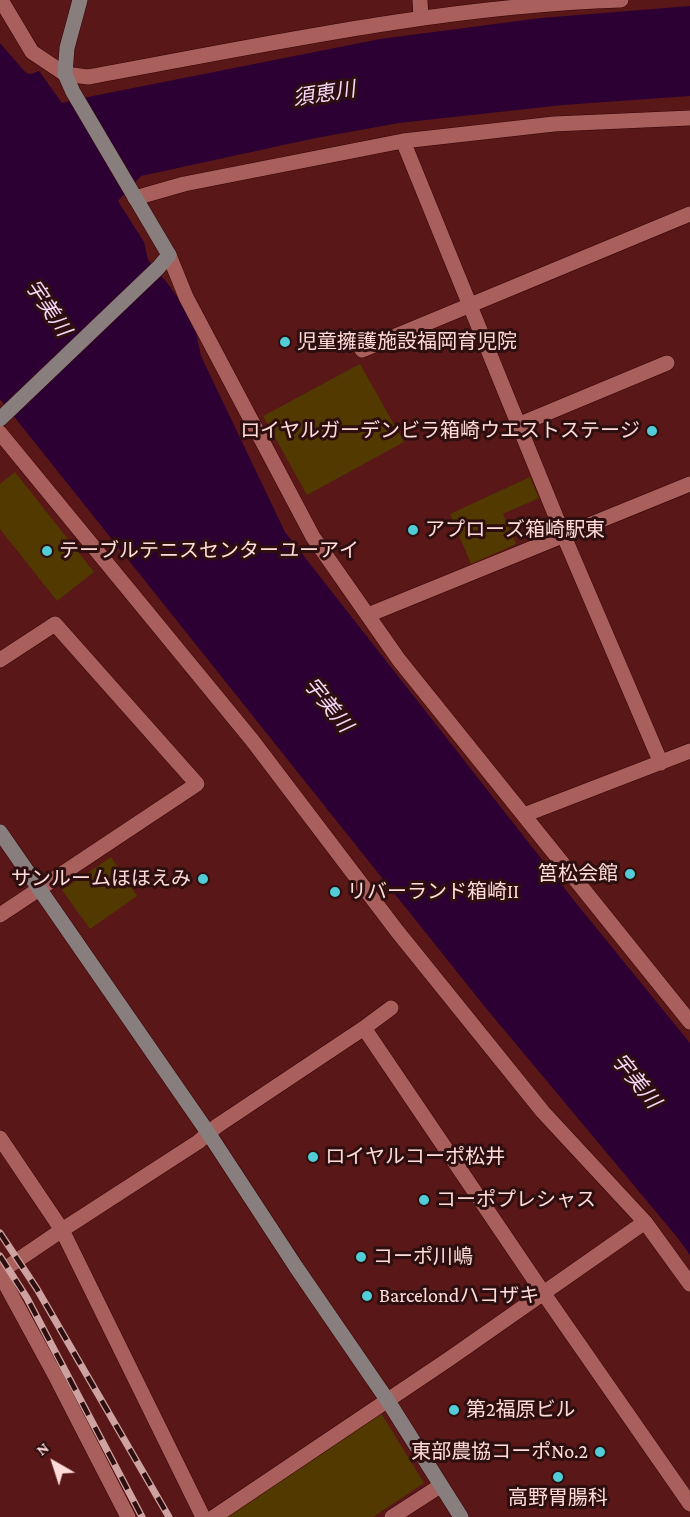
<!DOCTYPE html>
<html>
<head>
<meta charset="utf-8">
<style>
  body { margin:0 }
  #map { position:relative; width:690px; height:1517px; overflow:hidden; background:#591718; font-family:"Crimson Pro",serif }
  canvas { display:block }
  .north { position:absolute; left:24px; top:1433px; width:60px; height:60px; -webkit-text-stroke:4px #2d0f0f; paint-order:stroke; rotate:321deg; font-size:16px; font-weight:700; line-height:24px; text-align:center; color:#ffdcd9 }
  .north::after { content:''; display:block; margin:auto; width:21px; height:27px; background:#ffdcd9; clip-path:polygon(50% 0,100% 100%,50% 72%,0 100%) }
</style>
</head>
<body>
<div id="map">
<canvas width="690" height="1517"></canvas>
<div class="north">N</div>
</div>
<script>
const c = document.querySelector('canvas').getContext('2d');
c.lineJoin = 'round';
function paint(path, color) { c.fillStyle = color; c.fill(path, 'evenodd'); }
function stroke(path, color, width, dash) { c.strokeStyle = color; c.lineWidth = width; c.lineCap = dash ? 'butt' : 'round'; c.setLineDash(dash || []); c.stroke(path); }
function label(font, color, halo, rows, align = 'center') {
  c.font = font + ' "Crimson Pro","Noto Sans JP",serif'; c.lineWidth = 6; c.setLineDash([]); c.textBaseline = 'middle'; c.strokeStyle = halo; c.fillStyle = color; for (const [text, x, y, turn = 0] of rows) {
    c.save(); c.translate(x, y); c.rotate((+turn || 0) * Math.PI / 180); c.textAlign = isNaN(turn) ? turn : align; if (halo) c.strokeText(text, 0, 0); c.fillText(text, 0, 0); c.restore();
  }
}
paint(new Path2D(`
  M360 364 404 442 307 495 263 416Z
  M15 472 94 572 57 601 0 529V484Z
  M530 477 539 498 503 514 516 544 471 564 450 514Z
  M111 857 137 896 90 929 62 890Z
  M381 1413 424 1483 373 1517H227Z`), '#513900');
paint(new Path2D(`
  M690 6V96L563 105 399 123 316 138 141 176 118 201 144 242 148 260 168 284 187 311 196 332 201 356 285 532 576 903 690 1043V1255L677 1237 485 1007 0 399V43L26 73 31 74 39 71 62 103 93 96 380 39 541 18Z`), '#2d0033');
const street = new Path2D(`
  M1 0 32 52 65 74 88 77C264 45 441 6 621 0
  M420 0 421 18
  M403 141 563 534 661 763
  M135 198 184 184 403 141 554 124 690 118
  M169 255 186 297 313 537 399 660 690 1022
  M362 350 690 214
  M518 425 667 363
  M0 433 252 740 397 931 543 1112 645 1222 690 1284
  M368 615 690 484
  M0 660 55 624 197 784 0 915
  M524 815 690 751
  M364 1028 544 1294 690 1504
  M0 1138 62 1230 203 1517
  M0 1272 62 1230 198 1142 217 1126 364 1028 391 1008
  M0 1274 56 1377 128 1517
  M214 1517 449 1359 645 1222
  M392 1517 440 1486`);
const secondary = new Path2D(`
  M0 419 158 268 169 255 73 92 65 74 67 48 80 0
  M0 832 209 1134 296 1267 388 1401 461 1517`);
stroke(street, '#360407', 16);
stroke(secondary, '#360407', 16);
stroke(street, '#a95f5b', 15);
stroke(secondary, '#897e7e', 15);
const rail = new Path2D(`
  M0 1233 37 1289 169 1517
  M0 1256 27 1298 142 1517`);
stroke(rail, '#cea2a0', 7);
stroke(rail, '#2d0f0f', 4.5, [14]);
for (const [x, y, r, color] of [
  [285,342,6,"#52ccd6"],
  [652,431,6,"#52ccd6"],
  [413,530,6,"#52ccd6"],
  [47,551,6,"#52ccd6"],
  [630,874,6,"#52ccd6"],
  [203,879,6,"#52ccd6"],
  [335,892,6,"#52ccd6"],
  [313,1157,6,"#52ccd6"],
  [424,1200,6,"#52ccd6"],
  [361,1257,6,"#52ccd6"],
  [367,1296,6,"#52ccd6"],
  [454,1410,6,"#52ccd6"],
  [600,1452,6,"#52ccd6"],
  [558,1477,6,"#52ccd6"]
]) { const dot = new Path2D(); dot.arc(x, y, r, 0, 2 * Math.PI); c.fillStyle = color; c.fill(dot); stroke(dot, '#2d0f0f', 2); }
label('20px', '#ffdcd9', '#2d0f0f', [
  ["児童擁護施設福岡育児院",297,342],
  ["ロイヤルガーデンビラ箱崎ウエストステージ",640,431,"right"],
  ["アプローズ箱崎駅東",425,530],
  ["テーブルテニスセンターユーアイ",59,551],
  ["筥松会館",618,874,"right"],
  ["サンルームほほえみ",191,879,"right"],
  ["リバーランド箱崎II",347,892],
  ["ロイヤルコーポ松井",325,1157],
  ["コーポプレシャス",436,1200],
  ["コーポ川嶋",373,1257],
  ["Barcelondハコザキ",379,1296],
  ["第2福原ビル",466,1410],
  ["東部農協コーポNo.2",588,1452,"right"],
  ["高野胃腸科",558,1498,"center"]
], 'left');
label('italic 21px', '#f5d7f8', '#2d0f0f', [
  ["須恵川",324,94,-9],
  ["宇美川",48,308,56],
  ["宇美川",328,705,51],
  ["宇美川",636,1081,51]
]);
</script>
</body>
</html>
